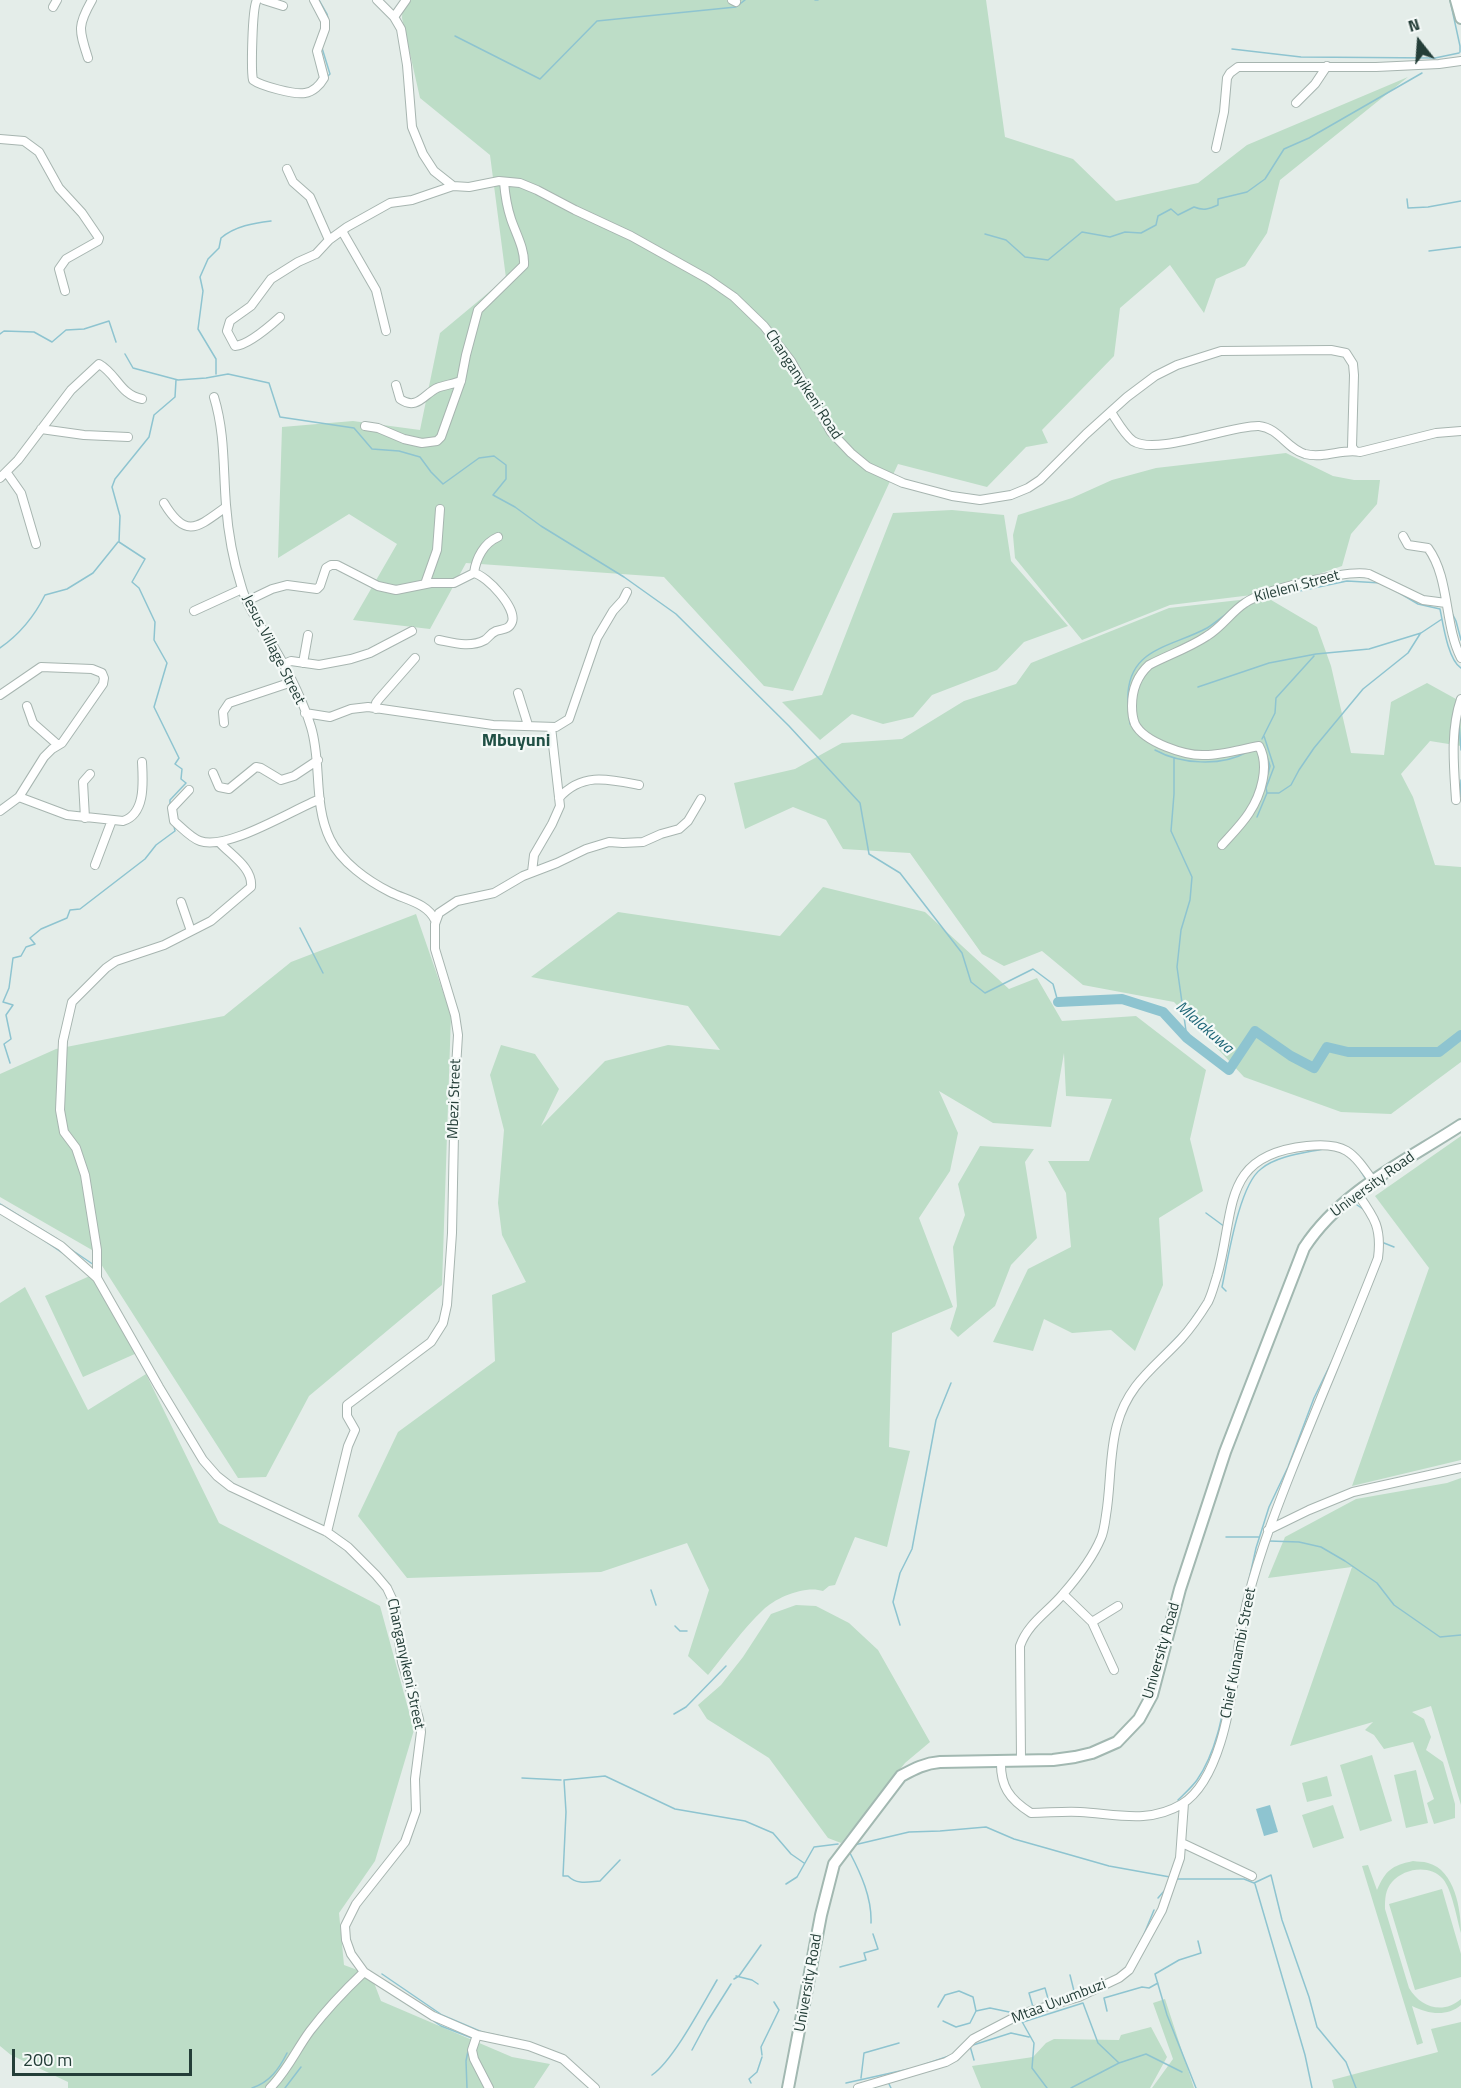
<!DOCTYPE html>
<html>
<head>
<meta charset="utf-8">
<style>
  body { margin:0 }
  #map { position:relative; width:1461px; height:2088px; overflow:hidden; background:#e4ede9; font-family:"Titillium Web",sans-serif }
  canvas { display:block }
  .north { position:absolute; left:1389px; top:12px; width:60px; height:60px; -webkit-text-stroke:4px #f4f9f7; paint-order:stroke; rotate:343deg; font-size:16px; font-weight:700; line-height:24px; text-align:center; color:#243e38 }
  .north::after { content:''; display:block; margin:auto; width:21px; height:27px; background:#243e38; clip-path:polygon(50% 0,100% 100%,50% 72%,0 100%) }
  .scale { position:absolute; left:12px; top:2049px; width:180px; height:27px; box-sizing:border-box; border:3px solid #243e38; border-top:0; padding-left:8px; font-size:18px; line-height:21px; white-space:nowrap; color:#243e38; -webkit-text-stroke:4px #f4f9f7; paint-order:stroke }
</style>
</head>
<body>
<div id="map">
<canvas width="1461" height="2088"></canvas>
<div class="north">N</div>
<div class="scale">200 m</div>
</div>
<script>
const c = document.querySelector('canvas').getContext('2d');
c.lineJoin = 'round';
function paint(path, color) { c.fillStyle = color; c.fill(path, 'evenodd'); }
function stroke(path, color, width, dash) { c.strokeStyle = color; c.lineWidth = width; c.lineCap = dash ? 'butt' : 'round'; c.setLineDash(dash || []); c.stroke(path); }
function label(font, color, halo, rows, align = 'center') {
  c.font = font + ' "Titillium Web",sans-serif'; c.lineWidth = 4.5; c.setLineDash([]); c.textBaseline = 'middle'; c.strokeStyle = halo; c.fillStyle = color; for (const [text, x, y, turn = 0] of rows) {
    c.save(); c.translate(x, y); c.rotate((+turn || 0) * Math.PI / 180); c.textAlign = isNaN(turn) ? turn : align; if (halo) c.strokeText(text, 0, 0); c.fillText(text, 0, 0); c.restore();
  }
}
paint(new Path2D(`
  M403 0H986L1005 137 1073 159 1116 201 1198 183 1247 145 1408 77 1280 180 1267 233 1245 266 1216 279 1204 313 1170 265 1120 308 1114 356 1042 430 1048 443 1026 447 987 487 898 464 793 691 764 686 664 577 466 563 430 629 353 620 397 544 349 514 278 558 282 427 353 421 420 430 440 333 506 278 490 155 420 98 402 18Z
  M1286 453 1333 476 1354 480H1380L1377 504 1351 534 1342 566 1260 594 1170 605 1082 640 1015 558 1013 535 1018 515 1072 498 1112 480 1156 468Z
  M952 510 1004 515 1011 561 1068 626 1024 642 997 670 932 695 913 717 883 724 852 714 820 740 782 702 822 695 893 513Z
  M1266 597 1317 627 1331 666 1351 753 1384 755 1391 702 1427 683 1456 699 1461 694V746L1430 741 1401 774 1413 797 1435 865 1461 867V1062L1391 1114 1341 1112 1244 1077 1174 1002 1083 985 1042 951 1004 966 982 954 910 853 843 849 826 820 793 807 745 829 734 783 795 769 842 743 902 739 964 701 1016 684 1031 663 1169 608Z
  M823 887 925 912 1009 989 1037 978 1062 1021 1136 1016 1206 1070 1190 1139 1203 1191 1159 1218 1163 1285 1135 1351 1111 1330 1072 1333 1044 1319 1033 1351 993 1342 1028 1269 1071 1247 1066 1193 1048 1161H1089L1112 1099 1066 1096 1064 1053 1051 1127 993 1123 939 1091 958 1133 950 1171 919 1218 953 1307 892 1333 889 1447 910 1451 887 1547 855 1537 835 1585 829 1586 823 1591C806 1585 776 1597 763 1610 743 1629 726 1653 708 1675L688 1656 709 1590 687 1543 601 1572 407 1578 358 1516 398 1432 495 1361 492 1295 526 1282 502 1235 498 1203 504 1130 490 1075 501 1045 535 1054 559 1089 541 1126 605 1061 668 1045 720 1050 688 1006 531 977 618 912 780 936Z
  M416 914 451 1015 442 1285 309 1396 266 1477 238 1478 92 1250 0 1197V1074L56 1049 224 1016 291 962Z
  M1461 1136V1460L1352 1486 1429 1268 1375 1196Z
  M980 1146 1034 1149 1025 1162 1037 1238 1011 1265 995 1306 958 1337 950 1329 957 1306 953 1247 965 1215 958 1184Z
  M92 1275 137 1353 83 1377 45 1296Z
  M25 1287 88 1410 146 1374 219 1523 380 1606 414 1730 375 1861 339 1913 344 1965 371 1975 381 2001 512 2057 550 2064 534 2088H68V2082L11 2055 0 2046V1303Z
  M1461 1478V1805L1431 1706 1412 1712 1424 1719 1431 1737 1426 1750 1443 1762 1455 1804V1818L1434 1824 1427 1803 1434 1799 1413 1742 1384 1749 1374 1735 1365 1730 1373 1722 1290 1746 1352 1567 1268 1578 1285 1537 1356 1499 1447 1483Z
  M796 1605 816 1606 849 1623 878 1650 930 1742 905 1763 841 1843 828 1838 769 1758 707 1719 698 1705 721 1685 743 1657 771 1614Z
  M1372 1755 1392 1821 1360 1831 1340 1765Z
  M1416 1770 1428 1823 1406 1828 1394 1775Z
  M1327 1776 1332 1796 1307 1802 1302 1783Z
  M1333 1805 1344 1838 1313 1848 1302 1815Z
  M1413 1861C1418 1862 1423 1861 1428 1863 1455 1870 1461 1910 1461 1933 1457 1919 1452 1890 1443 1879 1430 1864 1404 1868 1392 1882 1385 1890 1385 1899 1385 1909L1409 1988C1420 2007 1443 2015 1461 1999V2005C1447 2017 1428 2014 1412 2006L1423 2043 1417 2045 1362 1866 1368 1865 1377 1890C1386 1870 1391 1866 1413 1861Z
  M1442 1889 1461 1954V1977L1415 1990 1389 1904Z
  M1165 1999 1194 2088H1152L1173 2059 1153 2003Z
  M1461 2022V2088H1334L1332 2080 1438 2052 1431 2029Z
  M1151 2027 1167 2057 1150 2088H981L972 2066 1033 2057 1046 2043 1054 2039 1119 2040 1121 2035Z`), '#bdddc7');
paint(new Path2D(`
  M1270 1805 1278 1832 1264 1836 1256 1809Z`), '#8ec4d0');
stroke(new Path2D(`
  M319 0 327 14 329 23
  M815 0H818
  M1450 0 1460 46V52
  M455 36 540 79 597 21 736 7 745 0
  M322 48 330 74 327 77
  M1232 49 1301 57 1435 58 1459 53
  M1407 199 1408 208 1428 207 1461 201
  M985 234 1006 240 1025 257 1048 260 1082 232 1110 237 1125 232 1141 233 1156 225 1158 216 1171 209 1178 215 1194 207C1204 211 1209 209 1218 205V199L1247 192 1265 179 1284 149 1309 138 1422 73
  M1429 251 1461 247
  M0 334 4 331 34 332 52 342 66 330 84 329 109 321 116 342
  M125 354 133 368 178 380 206 378 228 374 269 383 280 417 354 428 372 449 399 451 420 457 431 472 443 484 479 458 494 456 506 465V479L493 495 515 507 541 526 624 577 676 614 789 726 860 803 869 854 900 873 962 953 971 982 985 993 1033 969 1053 984 1058 1002
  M216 374V359L198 329 203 291 200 277 208 259 219 248 221 238C235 226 254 223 271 221
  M1396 591 1418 604 1440 609C1443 624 1448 660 1461 668
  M1271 597 1347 581 1381 583
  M1451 611 1456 621 1461 640
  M0 648C20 634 34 617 45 595L67 589 93 573 118 542
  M1198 687 1269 663 1316 654 1369 649 1421 633 1442 619
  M1128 703C1125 648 1170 648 1207 628 1215 623 1223 616 1230 611
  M1129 716 1130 724
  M1461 717 1459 723 1461 750
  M1262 739 1275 713 1276 698 1314 656
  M1155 750C1180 764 1221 767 1247 752
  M1266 753 1270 766 1268 774
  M1174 758V794L1171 831 1192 877 1190 900 1181 930 1177 967 1187 1038
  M1267 793H1279L1291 785 1299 770 1314 748 1363 689 1408 653 1420 634
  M1460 797 1461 780
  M170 804V800L186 783 181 779 182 769 175 764 179 758 154 707 167 663 154 640 155 622 139 588 132 582 145 559 119 542 120 516 112 487 115 479 149 437 154 415 175 397 176 380
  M1257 817 1267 793 1266 788 1274 767 1264 736
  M300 928 323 973
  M10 1063 4 1044 11 1039 6 1015 13 1005 3 1002 9 988 13 958 21 956 26 947 35 944 30 938 41 929 67 918 70 910 80 909 145 859 156 845 175 831 174 826
  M1360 1170 1367 1181
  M0 1204 57 1239
  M1357 1205 1366 1211
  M1206 1213 1225 1227
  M39 1237 67 1256
  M1384 1243 1394 1247
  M66 1246 94 1265
  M1226 1291 1222 1287C1228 1259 1239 1185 1261 1169 1276 1156 1304 1153 1323 1149
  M1185 1329 1206 1299
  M1145 1370 1181 1333
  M1226 1537H1259
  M1269 1541 1299 1542 1321 1547 1345 1561 1377 1583 1394 1605 1440 1637 1461 1635
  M1247 1589 1256 1548 1269 1507 1288 1467 1314 1398 1332 1361
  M651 1590 656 1605
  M900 1625 893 1602 900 1573 912 1549 936 1420 951 1383
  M675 1626 680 1631H687
  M674 1714 686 1707 726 1666
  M522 1778 561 1780
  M1178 1800C1184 1794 1192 1787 1197 1780 1223 1742 1225 1691 1235 1647
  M854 1845 909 1832 940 1831 986 1827 1014 1839 1046 1848 1109 1866 1170 1877
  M850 1853C861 1874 872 1898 871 1923
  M620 1860 600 1881C588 1882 577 1885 568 1876H563L566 1812 564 1780 605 1776 675 1809 745 1821 773 1833 791 1854 804 1863
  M1177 1879H1244L1254 1883 1271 1875 1282 1920 1309 1997 1317 2027 1346 2062 1356 2088
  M786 1884 797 1877 814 1847 838 1844
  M1255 1884 1305 2055 1312 2088
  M1158 1898 1165 1890
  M1142 1939 1154 1910
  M840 1967 866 1960 864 1953 878 1949 873 1934
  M382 1974 442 2015 482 2032 519 2040
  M1070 1975 1075 1995
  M736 1976 752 1980 758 1984
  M734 1979 739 1976 761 1945
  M938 2007 945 1995 959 1991 973 1997 976 2011 970 2023 956 2027 943 2021
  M1033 2007 1029 1993 1045 1988 1049 2002
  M976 2011 990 2008 1014 2013
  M1107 2011 1104 1998 1142 1987 1149 1988 1158 1983
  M429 2018 441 2026 472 2038
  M1020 2018 1034 2043 1032 2068 1047 2088
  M1023 2022 1083 2003 1098 2043 1119 2063
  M692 2050 707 2022 731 1984
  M762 2055 761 2047 779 2010 774 2002
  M974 2060 970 2046 1011 2033 1029 2037
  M914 2068 949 2056
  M652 2075C673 2061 703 2004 717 1980
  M861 2078 864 2053 899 2043
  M751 2083 749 2079 757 2072 762 2057
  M846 2083 909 2069
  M889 2084 891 2088
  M252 2088C270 2082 279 2069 287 2053
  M285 2088 301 2067
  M467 2088 466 2061 468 2051
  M1071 2088 1119 2063 1146 2054 1182 2072
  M1196 2088 1167 2015 1155 1974 1179 1960 1201 1953 1198 1941`), '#8ec4d0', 1.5);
stroke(new Path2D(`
  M1058 1002 1122 999 1163 1012 1187 1038 1229 1070 1255 1031 1291 1056 1314 1068 1327 1047 1348 1052H1439L1461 1035`), '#8ec4d0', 10);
const street = new Path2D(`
  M257 0C252 7 251 71 253 80 261 86 295 95 305 93 313 92 320 85 324 78L317 51 325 29V21L314 0
  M264 0 283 6
  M377 0 394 17 401 29 407 65 412 127 423 154 434 171 453 186 469 187 499 181 520 183 537 190 575 210 631 236 708 279 734 297 764 326 791 361 831 432 851 453 868 467 903 483 952 496 980 500 1011 495 1028 488 1040 480 1086 434 1127 397 1155 376 1177 365 1221 351 1331 350 1346 353 1353 364 1354 375 1352 447 1355 451
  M732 0 736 2
  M53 7 57 0
  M394 17 406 0
  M88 58C79 30 77 26 92 0
  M1296 103 1315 84 1327 66
  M0 139 24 141 39 152 59 188 82 213 99 238 98 241 66 259 59 269 65 291
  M1216 148 1224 112 1227 78 1230 73 1238 67H1376L1439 64 1461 61
  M287 169 293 182 310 197 329 240
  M342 231 376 290 386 331
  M280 317C270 326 248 345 235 346L227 331 230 321 251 306 271 279 298 262 316 254 329 240 347 227 390 203 412 200 453 186
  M396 385 400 399C417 411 424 394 437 388 445 385 453 384 461 381
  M214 397C225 433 223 467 226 505 228 531 233 560 241 585 247 608 263 629 275 649 289 673 303 701 311 727 322 763 313 804 330 839 341 862 368 881 390 892 406 900 427 903 435 920
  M1111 412C1117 421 1124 434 1133 441 1157 456 1230 425 1259 426 1279 428 1287 449 1305 454 1325 459 1343 448 1360 452L1436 433 1461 431
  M365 426 378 428 404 439 422 443 437 441 441 437 461 381 466 355 478 310 524 265C525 249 516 234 511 219 507 207 505 194 504 182
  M41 429 84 435 128 437
  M7 473 21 493 36 544
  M0 478 18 460 71 390 99 364C117 374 120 395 142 399
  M164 503C186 540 198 527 226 507
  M1403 536 1408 545 1428 548C1450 578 1444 625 1461 658
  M474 573C476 558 484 543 498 537
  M425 584 437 550 440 509
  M247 601 272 589 287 585 317 589 320 586 326 568 331 565H337L378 586 396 590 431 583H454L474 573C487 576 517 608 512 622 509 630 502 629 496 631 491 633 489 637 485 640 470 648 454 643 439 640
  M194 611 242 589
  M303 663 308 635
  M284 664 291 661 319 665 351 659 370 653 412 631
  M518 693 528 725
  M0 695 41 667 92 669 102 673 104 678 103 684 62 743 52 749 44 757 19 797 0 811
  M27 706 33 723 58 745
  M376 709V703L379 699 415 658
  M305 713 330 717 351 709 368 707 493 725 556 727 569 719 597 638 613 611 623 600 627 592
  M224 723 223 712 229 703 292 682
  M213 773 219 787 229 789 256 767 261 768 281 780 294 776 318 760
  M189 790 172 808 174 821C181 827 191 838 200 841 227 851 292 810 320 799
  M19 797 67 815 123 821C146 814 143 781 142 762
  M559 798C582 772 609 779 639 785
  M1456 800C1454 768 1450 731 1461 699
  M85 818 83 782 90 774
  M1222 845C1231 835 1242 824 1249 813 1261 795 1270 766 1259 746 1242 749 1222 755 1205 755 1185 756 1144 742 1135 724 1133 719 1132 711 1132 706 1132 689 1137 676 1149 665 1168 655 1189 648 1207 636 1222 627 1231 612 1245 603 1263 590 1348 569 1369 574L1423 600 1446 603
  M95 865 112 820
  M532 872 534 855 552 824 560 806 551 727
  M181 902 191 931
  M0 1209 61 1246 97 1278 159 1387 203 1460 217 1476 231 1487 327 1532 348 1547 376 1575 387 1588 394 1603 402 1662 419 1719 421 1732 415 1779 416 1811 405 1842 356 1904 345 1926 346 1940 351 1954 364 1972 433 2016 477 2035 529 2046 563 2059 595 2088
  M97 1278V1250L85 1175 76 1148 64 1132 60 1110 63 1041 72 1002 106 968 116 961 164 945 211 921 251 887C253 868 232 856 220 843
  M1268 1530 1309 1510 1353 1492 1461 1468
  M327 1532 348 1446 355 1430 347 1416V1405L431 1342 443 1323 447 1305 452 1233 455 1084 458 1035 455 1015 435 949V924L439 913 457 901 494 893 523 876 557 863 586 849 609 842 623 843 643 842 661 834 679 829 688 821 701 799
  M1063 1594 1092 1622 1114 1670
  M1092 1622 1118 1606
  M1021 1759 1020 1646C1028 1623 1048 1612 1063 1594 1077 1578 1093 1557 1101 1538 1104 1531 1105 1522 1106 1515 1111 1486 1109 1454 1117 1425 1128 1384 1154 1368 1181 1339 1191 1328 1200 1315 1208 1302 1212 1294 1214 1285 1217 1276 1236 1210 1220 1155 1307 1146 1345 1142 1352 1151 1373 1181
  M1001 1760C1000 1786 1009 1799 1031 1813 1047 1813 1064 1811 1080 1812 1116 1814 1149 1824 1182 1804 1219 1781 1230 1707 1236 1668 1238 1652 1239 1635 1243 1619 1254 1568 1272 1520 1291 1472 1319 1401 1350 1330 1378 1258 1382 1227 1374 1217 1357 1193
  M1182 1843 1252 1876
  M477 2035 472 2050 474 2059 489 2088
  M270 2088C287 2071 296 2050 310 2031 326 2010 345 1990 364 1972
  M858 2088 946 2062 955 2057 973 2039 1021 2014 1079 1997 1119 1978 1129 1970 1162 1910 1180 1858 1184 1803`);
const secondary = new Path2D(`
  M1456 0 1461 18
  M788 2088 821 1915 834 1864 901 1776C914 1769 925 1763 940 1762L1053 1760 1075 1757 1092 1753 1117 1742 1139 1719 1152 1695 1180 1589 1225 1452 1304 1248C1341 1191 1406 1161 1461 1125`);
stroke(street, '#a7b5b0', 10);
stroke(secondary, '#a2b8b1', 14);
stroke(street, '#fff', 8);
stroke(secondary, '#fff', 10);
label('15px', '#243e38', '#f4f9f7', [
  ["Changanyikeni Road",803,385,57],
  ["Kileleni Street",1297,587,-15],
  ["Jesus Village Street",273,650,63],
  ["Mbezi Street",455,1099,-88],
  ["University Road",1373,1185,-36],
  ["University Road",1162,1651,-74],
  ["Chief Kunambi Street",1239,1653,-79],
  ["Changanyikeni Street",405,1664,78],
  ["University Road",809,1983,-80],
  ["Mtaa Uvumbuzi",1059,2002,-21]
]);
label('italic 16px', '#1f6778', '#f4f9f7', [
  ["Mlalakuwa",1204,1028,41]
]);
label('bold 18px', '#205045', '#f4f9f7', [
  ["Mbuyuni",516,742]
]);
</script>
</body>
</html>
